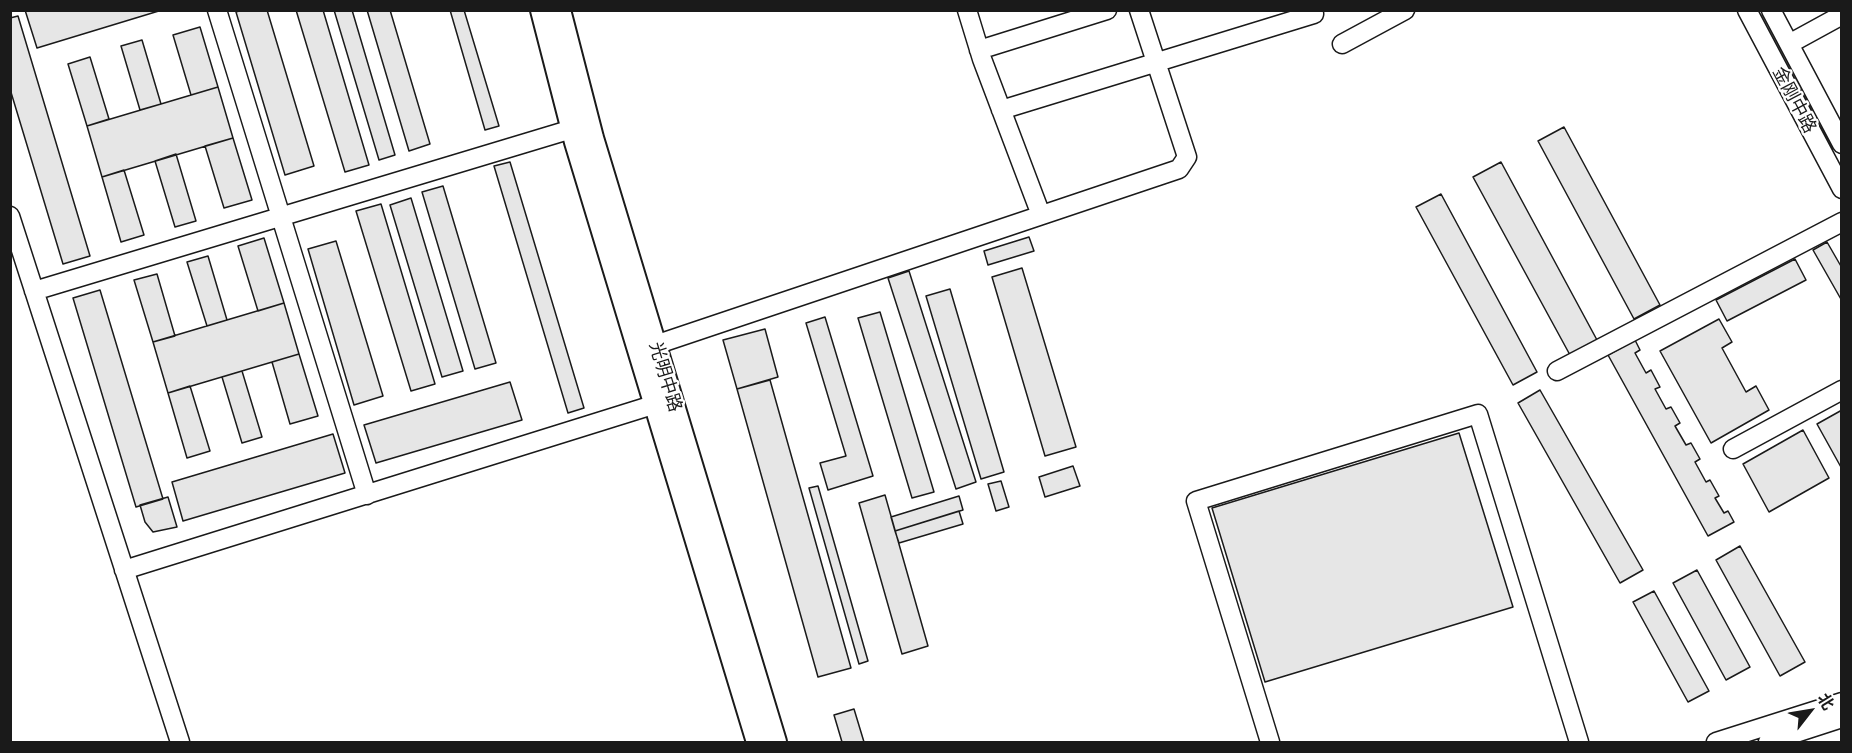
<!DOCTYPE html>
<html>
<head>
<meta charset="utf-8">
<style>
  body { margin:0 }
  #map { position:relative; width:1852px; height:753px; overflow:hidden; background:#fff; font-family:Cabin,"Noto Sans SC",sans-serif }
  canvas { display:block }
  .frame { position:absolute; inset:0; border:12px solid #1a1a1a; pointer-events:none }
  .north { position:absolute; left:1780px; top:681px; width:60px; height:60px; -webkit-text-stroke:4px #fff; paint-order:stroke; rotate:59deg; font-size:16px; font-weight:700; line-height:24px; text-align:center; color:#1a1a1a }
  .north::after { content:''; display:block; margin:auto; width:21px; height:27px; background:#1a1a1a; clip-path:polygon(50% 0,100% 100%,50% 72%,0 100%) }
</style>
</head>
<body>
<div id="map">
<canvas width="1852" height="753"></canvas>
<div class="frame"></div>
<div class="north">北</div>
</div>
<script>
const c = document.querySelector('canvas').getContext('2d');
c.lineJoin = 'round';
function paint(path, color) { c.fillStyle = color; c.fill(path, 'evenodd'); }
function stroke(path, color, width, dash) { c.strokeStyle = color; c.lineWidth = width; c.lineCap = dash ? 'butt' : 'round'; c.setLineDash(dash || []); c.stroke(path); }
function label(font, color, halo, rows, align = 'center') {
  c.font = font + ' Cabin,"Noto Sans SC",sans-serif'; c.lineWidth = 4.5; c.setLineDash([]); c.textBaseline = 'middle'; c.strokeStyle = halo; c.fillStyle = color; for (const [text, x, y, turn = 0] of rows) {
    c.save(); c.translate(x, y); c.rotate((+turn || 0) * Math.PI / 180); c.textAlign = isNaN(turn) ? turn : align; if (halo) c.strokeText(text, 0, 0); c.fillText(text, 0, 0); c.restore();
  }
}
const building = new Path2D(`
  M25 10H162L37 48Z
  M242 10H267L314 166 285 175 236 12Z
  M296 10H323L369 165 345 172Z
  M334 10H352L395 155 379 160Z
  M367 10H390L430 144 409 151Z
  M450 10H464L499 126 485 130Z
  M18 16 90 256 63 264 10 89V18Z
  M200 27 218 87 191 95 173 35Z
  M142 40 161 104 140 110 121 46Z
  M90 57 109 119 87 126 68 64Z
  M218 87 233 138 102 177 87 126Z
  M1564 127 1660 305 1634 319 1538 141Z
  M233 138 252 200 224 208 205 146Z
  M176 154 196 221 175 227 155 161Z
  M510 162 584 408 568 413 494 166Z
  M1501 162 1597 340 1570 355 1473 177Z
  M124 170 144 235 121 242 102 177Z
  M443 186 496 363 475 369 422 192Z
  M1441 194 1537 372 1513 385 1416 207Z
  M411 198 463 371 442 377 390 205Z
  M381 204 435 384 411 391 356 211Z
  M1029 237 1034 251 988 265 984 251Z
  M264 238 284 303 258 311 238 246Z
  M336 241 383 396 354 405 308 249Z
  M1827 242 1842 268V301L1813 250Z
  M208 256 227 320 207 326 187 262Z
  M1795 259 1806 280 1727 321 1716 300Z
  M1022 268 1076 447 1045 456 992 277Z
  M909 271 976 482 956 489 888 278Z
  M157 274 175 336 153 342 134 280Z
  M950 289 1004 472 981 479 926 296Z
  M100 290 163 499 136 507 73 298Z
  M284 303 299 354 168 393 153 342Z
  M880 312 934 492 912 498 858 318Z
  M825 317 873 476 828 490 820 463 846 456 806 323Z
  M1719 319 1732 342 1722 348 1746 392 1756 386 1769 410 1711 443 1660 351Z
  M765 329 778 377 737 389 723 340Z
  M1635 340 1640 350 1635 353 1646 373 1651 370 1660 387 1655 389 1666 409 1671 407 1680 423 1675 426 1686 445 1691 443 1700 459 1695 462 1706 482 1710 480 1719 496 1715 498 1724 513 1728 511 1734 522 1708 536 1608 355Z
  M299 354 318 416 290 424 272 362Z
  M242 371 262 437 242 443 222 377Z
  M770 380 851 668 818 677 737 389Z
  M510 382 522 420 376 463 364 425Z
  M190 386 210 451 187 458 168 393Z
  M1540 390 1643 570 1620 583 1518 403Z
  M1842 410V469L1817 424Z
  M1803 430 1829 478 1769 512 1743 464Z
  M1459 433 1513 607 1265 682 1212 508Z
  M333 434 345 473 183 521 172 482Z
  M1073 466 1080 486 1045 497 1039 477Z
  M1001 481 1009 507 996 511 988 484Z
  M818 486 868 661 859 664 809 488Z
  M885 495 928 646 902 654 859 503Z
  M959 496 963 510 895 531 891 517Z
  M168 497 177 527 153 532 145 522 140 505Z
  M959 511 963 524 899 543 895 531Z
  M1740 546 1805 662 1780 676 1716 560Z
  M1697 570 1750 667 1726 680 1673 583Z
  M1654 591 1709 691 1688 702 1633 602Z
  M854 709 864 742H842L834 715Z`);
paint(building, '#e6e6e6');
stroke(building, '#1a1a1a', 1.5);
const minor = new Path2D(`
  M217 10 367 495
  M967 10 982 59 1041 215
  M1747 10 1842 189
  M1771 10 1842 144
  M1342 44 1405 10
  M1789 44 1842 15
  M979 50 1107 10
  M1001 110 1314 14
  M10 216 180 742
  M34 291 572 129
  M655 345 1179 169 1187 157 1139 10
  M1557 371 1842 222
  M1733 449 1842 390
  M124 570 656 404
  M1270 742 1196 501 1478 414 1579 742
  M1716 742 1842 702
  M1768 742 1842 718`);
const major = new Path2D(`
  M542 10 576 142 758 742
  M559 10 592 138 775 742`);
stroke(minor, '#1a1a1a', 21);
stroke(major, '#1a1a1a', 26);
stroke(minor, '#fff', 18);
stroke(major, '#fff', 22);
label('18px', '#1a1a1a', '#fff', [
  ["金刚中路",1794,100,62],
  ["光明中路",665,377,73]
]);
</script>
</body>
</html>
